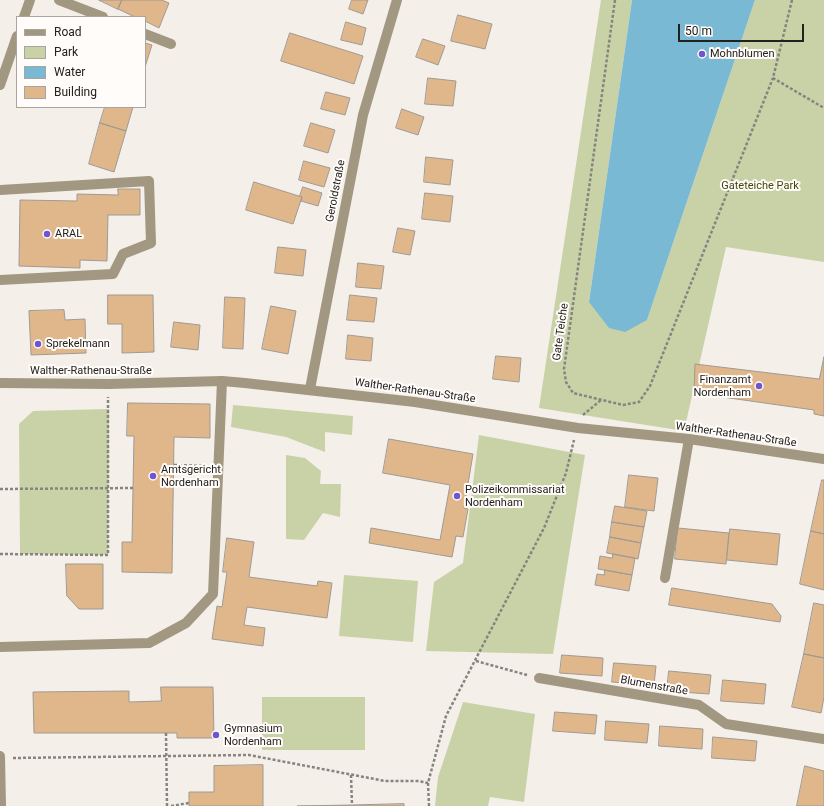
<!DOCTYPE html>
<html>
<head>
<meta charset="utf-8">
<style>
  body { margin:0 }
  #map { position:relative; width:824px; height:806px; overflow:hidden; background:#f4efe9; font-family:Roboto,sans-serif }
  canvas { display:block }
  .legend { position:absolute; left:16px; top:16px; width:130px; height:92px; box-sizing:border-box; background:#fffcfa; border:1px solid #a7a4a2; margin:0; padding:5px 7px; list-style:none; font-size:12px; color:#23211f }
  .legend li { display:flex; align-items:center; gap:8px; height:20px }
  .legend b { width:20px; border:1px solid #a7a4a2 }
  .scale { position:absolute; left:678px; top:24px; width:126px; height:18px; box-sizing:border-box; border:2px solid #23211f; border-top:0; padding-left:5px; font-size:12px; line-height:14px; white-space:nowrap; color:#23211f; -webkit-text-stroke:3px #fffcfa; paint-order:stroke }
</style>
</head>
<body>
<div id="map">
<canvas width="824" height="806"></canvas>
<ul class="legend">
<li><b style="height:5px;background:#a29781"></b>Road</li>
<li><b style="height:11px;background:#c9d2a7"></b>Park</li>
<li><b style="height:11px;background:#7ab9d3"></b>Water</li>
<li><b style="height:11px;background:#e0b68b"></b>Building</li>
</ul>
<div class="scale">50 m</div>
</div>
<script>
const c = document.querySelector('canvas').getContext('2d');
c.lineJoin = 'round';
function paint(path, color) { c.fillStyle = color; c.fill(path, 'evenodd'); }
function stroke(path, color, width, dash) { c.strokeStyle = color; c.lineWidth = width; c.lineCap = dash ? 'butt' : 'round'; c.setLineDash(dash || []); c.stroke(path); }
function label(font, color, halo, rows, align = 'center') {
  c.font = font + ' Roboto,sans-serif'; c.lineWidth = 4; c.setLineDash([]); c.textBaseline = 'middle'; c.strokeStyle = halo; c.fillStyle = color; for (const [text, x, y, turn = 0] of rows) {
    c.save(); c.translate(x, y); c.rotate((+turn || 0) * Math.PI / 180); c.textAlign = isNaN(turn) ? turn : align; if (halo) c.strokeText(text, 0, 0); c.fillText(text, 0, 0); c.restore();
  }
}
paint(new Path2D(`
  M601 0H632L589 302 647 320 755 0H824V262L726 247 684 431 539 408Z
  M233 405 353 416 352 435 325 432V452L286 437 231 427Z
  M109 409 108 555 20 554 19 424 33 411Z
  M479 435 585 455 553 654 426 651 434 582 463 563Z
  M286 455 305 458 321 471 320 484H341L340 517 323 513 304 540 286 539Z
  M344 575 418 581 413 642 339 636Z
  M262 697H365V750H262Z
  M463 702 535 714 524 802 490 797 488 806H435L438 777Z`), '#c9d2a7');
paint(new Path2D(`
  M632 0H755L647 320 625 332 609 328 589 302Z`), '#7ab9d3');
const building = new Path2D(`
  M99 0H122L118 9Z
  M122 0H162L169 3 159 28 145 21V17H135L118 9Z
  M352 0H368L363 14 349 9Z
  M458 15 492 24 485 49 451 41Z
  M346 22 366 28 362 45 341 40Z
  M290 33 363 56 354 84 281 61Z
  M423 39 445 46 438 65 416 57Z
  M145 43 152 45 145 67Z
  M428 78 456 81 453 106 425 104Z
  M326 92 350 98 345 115 321 109Z
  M105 107H133L126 131 100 123Z
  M402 109 424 117 418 135 396 128Z
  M100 123 126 131 114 172 89 164Z
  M311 123 335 130 328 153 304 146Z
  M426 157 453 160 450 185 424 182Z
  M304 161 330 168 324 187 299 180Z
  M254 182 302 197 293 224 246 210Z
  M303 187 322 193 318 206 301 201 302 197 300 196Z
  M118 189H140V215H108L107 261 80 260V268L19 266 20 200 77 201V194L118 195Z
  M425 193 453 196 450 222 422 219Z
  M398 228 415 231 410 255 393 252Z
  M278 247 306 250 303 276 275 273Z
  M358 263 384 266 381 289 356 287Z
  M108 295H153L154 352 122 353V324H108Z
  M350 295 377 298 374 322 347 320Z
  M225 297 245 298 243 349 223 348Z
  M271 306 296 311 288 354 262 349Z
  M64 310 65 320 85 319 86 353 31 355 29 311Z
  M174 322 200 325 198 350 171 347Z
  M348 335 373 338 371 361 346 359Z
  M496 356 521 358 519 382 493 379Z
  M824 357V416L814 414V410L694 393 695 364 819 379Z
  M128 403 210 404V438L174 437 172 573 122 572V542H132L134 436H127Z
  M389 439 473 454 464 508 468 509 463 537 456 536 452 557 369 543 371 528 440 540 450 485 383 473Z
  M629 475 658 478 654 511 625 507Z
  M822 480H824V534L811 531Z
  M615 506 647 511 644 527 612 522Z
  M612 522 644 527 641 543 610 537Z
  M678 528 729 533 726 564 675 559Z
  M730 529 780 534 777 565 727 560Z
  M811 531 824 534V590L800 584Z
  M610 537 641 543 638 559 607 553Z
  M227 538 254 542 249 577 317 586 318 581 332 583 327 618 247 607 244 625 265 628 263 646 212 639 217 606 222 607 227 572H223Z
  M613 554 635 558 632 575 598 569 600 556 612 558Z
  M66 564H103V609H79L67 596Z
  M605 570 632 575 629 591 595 585 597 574 604 575Z
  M672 588 772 604 781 616 780 622 669 605Z
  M814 603 824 605V658L804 654Z
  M804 654 824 658V697L821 713 792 707Z
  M562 655 603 658 602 676 560 673Z
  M614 663 656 666 654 685 612 682Z
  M669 671 711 675 709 694 667 691Z
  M723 680 766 684 764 704 721 701Z
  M161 687H213L214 738H177V733H34L33 692 129 691V702L161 701Z
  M555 712 597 715 595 734 553 731Z
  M606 721 649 724 647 743 605 740Z
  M660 726 703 729 702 749 659 746Z
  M713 737 757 741 755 761 712 758Z
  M263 765V806H189V792H214V766Z
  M805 766 824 771V806H797Z
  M404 804V806H297L352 805Z`);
paint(building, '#e0b68b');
stroke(building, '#9f9a94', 1);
stroke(new Path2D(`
  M615 0 564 369 566 382 573 393 623 405 639 402 650 386 773 78
  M792 0 773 78 824 108
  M583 415 601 400
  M174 465 206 466
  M0 489 133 488
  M0 554 108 555V397
  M476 661 527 675
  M166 733 167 806
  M13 758 249 755 385 781H418L428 783
  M351 775 352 805
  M171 806 189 803
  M429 806 428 783 446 716 544 528 566 473 574 440`), '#878480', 2.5, [3, 2]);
stroke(new Path2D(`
  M59 0 103 17
  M145 34 171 44
  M0 190 149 181 151 243 123 254 113 274 0 280
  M665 578 689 439
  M0 647 149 643 186 623 213 594 222 381`), '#a29781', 10);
stroke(new Path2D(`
  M310 389 363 115 397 0
  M539 678 699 705 726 724 824 739`), '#a29781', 10);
stroke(new Path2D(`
  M24 17 30 0
  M0 85 17 36
  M0 383 108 384 222 381 245 383 415 402 578 428 689 439 824 459
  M0 756 1 806`), '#a29781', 10);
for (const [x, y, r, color] of [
  [702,54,4,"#6e56d0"],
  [47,234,4,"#6e56d0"],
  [38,344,4,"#6e56d0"],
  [759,386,4,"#6e56d0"],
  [153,476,4,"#6e56d0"],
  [457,496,4,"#6e56d0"],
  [216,735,4,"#6e56d0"]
]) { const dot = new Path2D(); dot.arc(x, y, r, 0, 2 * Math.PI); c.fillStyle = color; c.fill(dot); stroke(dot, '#fffcfa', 1.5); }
label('11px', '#23211f', '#fffcfa', [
  ["Mohnblumen",710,54],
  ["ARAL",55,234],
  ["Sprekelmann",46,344],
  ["Finanzamt",751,380,"right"],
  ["Nordenham",751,393,"right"],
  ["Amtsgericht",161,470],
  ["Nordenham",161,483],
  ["Polizeikommissariat",465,490],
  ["Nordenham",465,503],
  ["Gymnasium",224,729],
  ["Nordenham",224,742]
], 'left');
label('11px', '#3e4705', '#fffcfa', [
  ["Gateteiche Park",760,186]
]);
label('11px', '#23211f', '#fffcfa', [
  ["Geroldstraße",336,191,-79],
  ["Gate Teiche",561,332,-82],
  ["Walther-Rathenau-Straße",91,371],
  ["Walther-Rathenau-Straße",415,391,8],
  ["Walther-Rathenau-Straße",736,435,8],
  ["Blumenstraße",654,686,10]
]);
</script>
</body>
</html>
